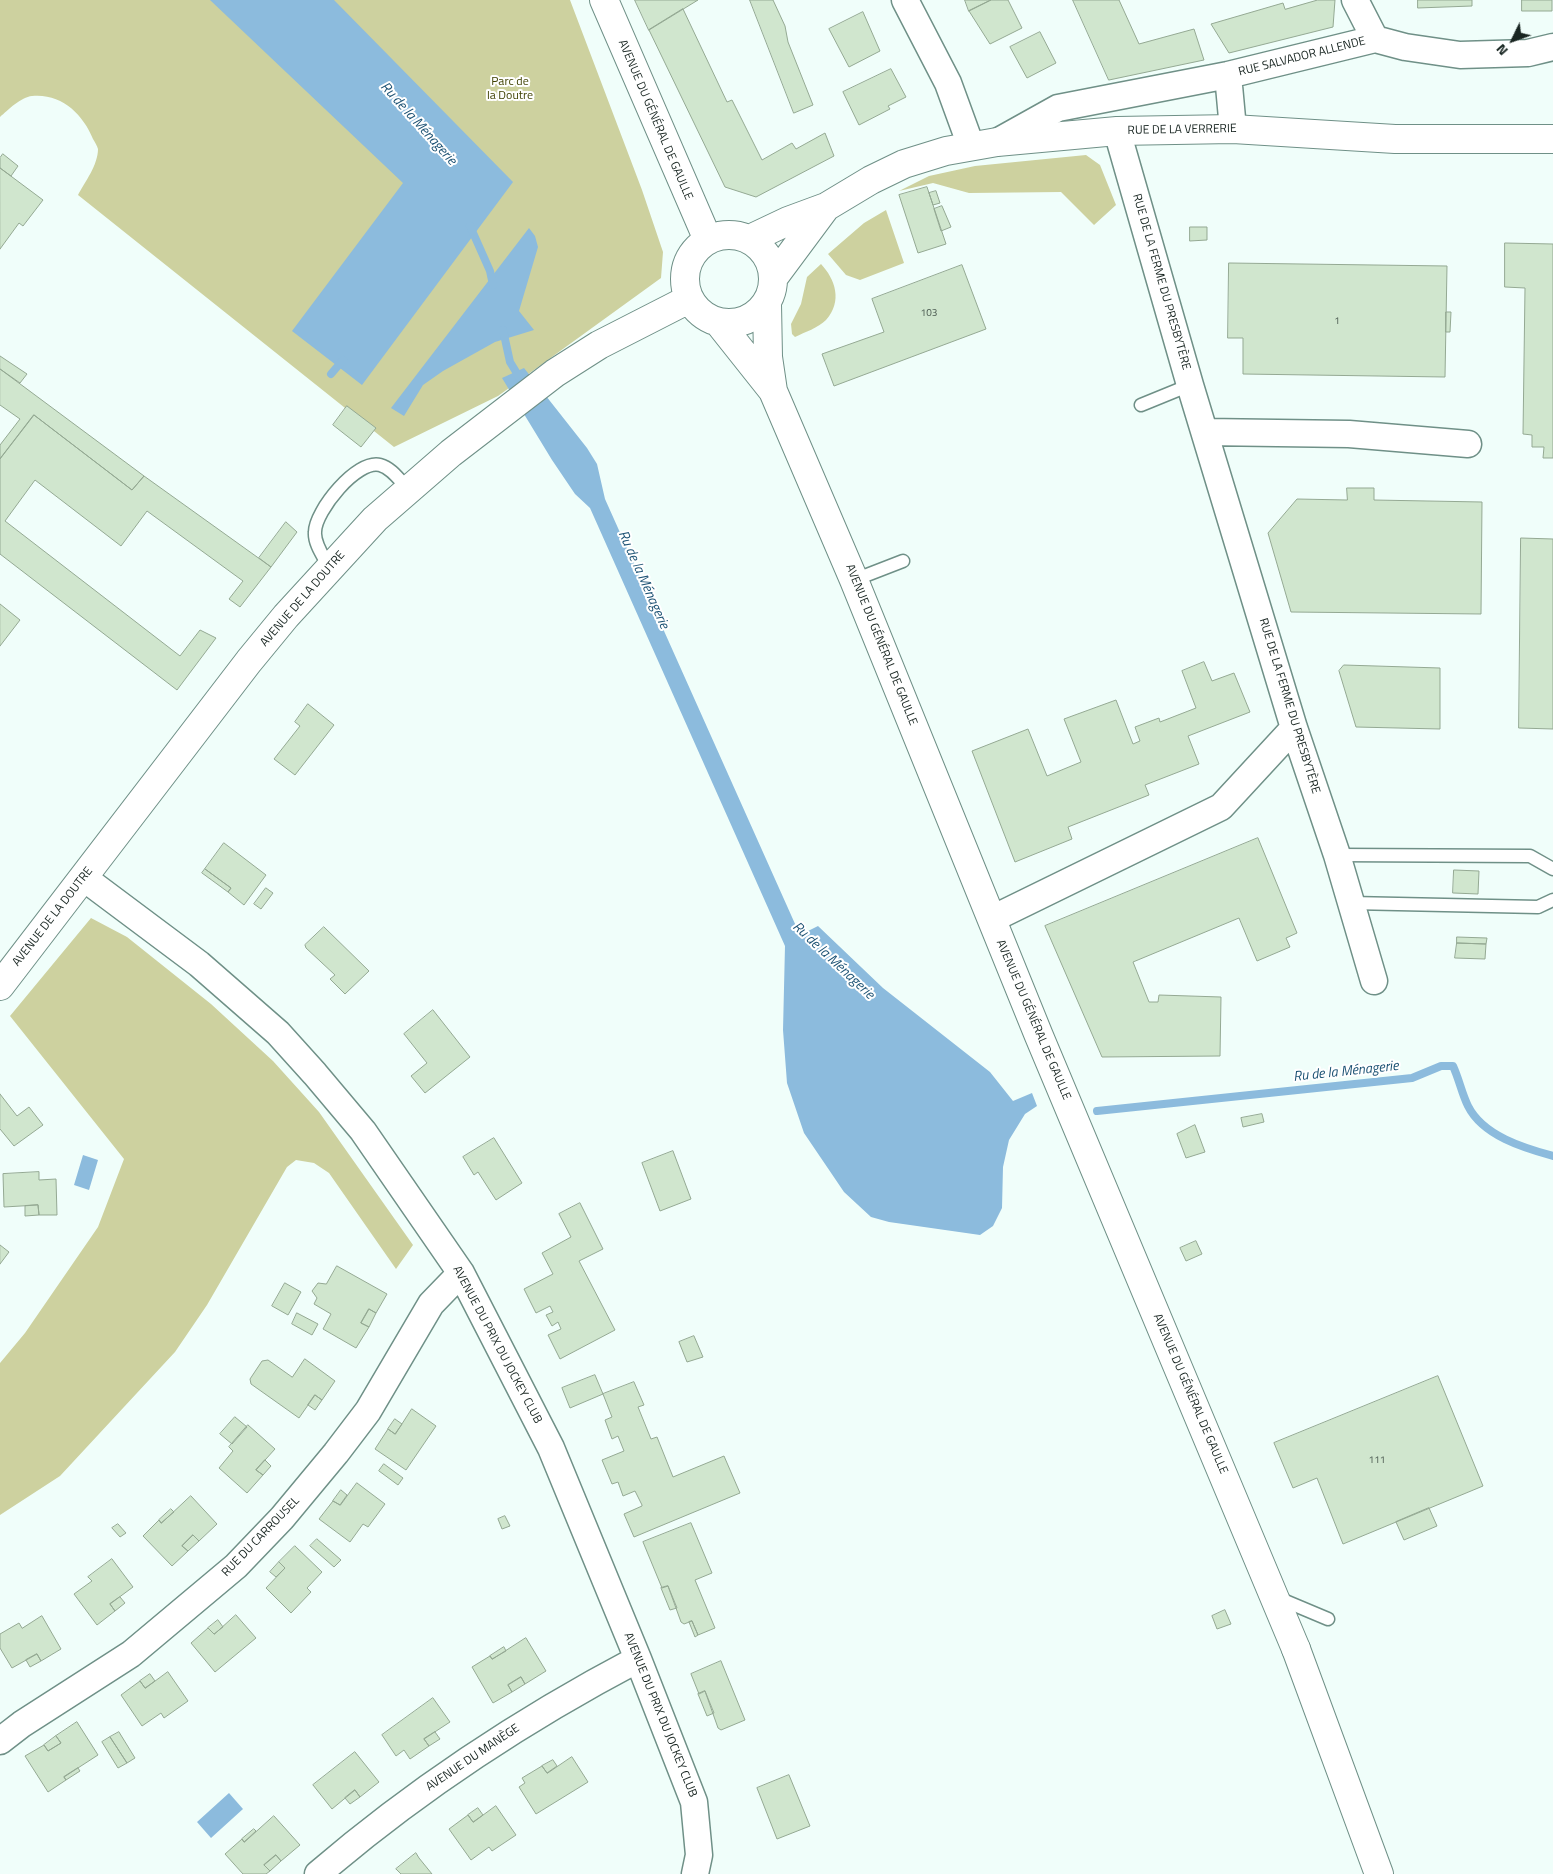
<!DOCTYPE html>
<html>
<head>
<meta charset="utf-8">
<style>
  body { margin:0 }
  #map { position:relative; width:1553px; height:1874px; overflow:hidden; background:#f0fefa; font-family:"Titillium Web",sans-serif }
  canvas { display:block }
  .north { position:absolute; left:1488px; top:15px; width:50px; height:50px; -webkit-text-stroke:4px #fff; paint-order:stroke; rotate:228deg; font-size:14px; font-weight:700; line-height:20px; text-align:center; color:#182521 }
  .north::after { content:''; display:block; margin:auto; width:18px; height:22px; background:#182521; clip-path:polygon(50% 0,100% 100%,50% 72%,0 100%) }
</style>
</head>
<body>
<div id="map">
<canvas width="1553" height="1874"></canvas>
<div class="north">N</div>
</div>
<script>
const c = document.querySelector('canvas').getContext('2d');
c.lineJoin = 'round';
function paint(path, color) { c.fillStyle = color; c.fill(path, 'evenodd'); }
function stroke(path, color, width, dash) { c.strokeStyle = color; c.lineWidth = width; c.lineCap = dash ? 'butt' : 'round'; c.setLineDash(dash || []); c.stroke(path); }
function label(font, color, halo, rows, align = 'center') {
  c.font = font + ' "Titillium Web",sans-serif'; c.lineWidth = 4; c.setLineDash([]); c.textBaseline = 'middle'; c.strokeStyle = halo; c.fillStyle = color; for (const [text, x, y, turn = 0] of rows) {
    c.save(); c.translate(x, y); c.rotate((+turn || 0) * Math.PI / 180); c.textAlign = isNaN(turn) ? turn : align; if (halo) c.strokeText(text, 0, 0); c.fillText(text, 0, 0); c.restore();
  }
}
paint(new Path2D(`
  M0 0H570L642 190 663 252 661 278 498 396 394 447 78 195C85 182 98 165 98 149 97 146 95 142 93 139 83 114 61 93 32 96 21 97 8 110 0 117Z
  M1086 155 1100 165 1116 205 1094 225 1061 192 969 193 933 183 899 191 929 176 975 166Z
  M886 210 904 263 860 280 846 275 828 254 864 223Z
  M821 264C835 279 843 301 826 320 818 328 805 332 795 337L792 334 791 324 801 304 807 277Z
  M91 918 127 937 211 1004 273 1061 319 1112 413 1245 396 1269 329 1173 314 1163 296 1160 287 1167 207 1305 175 1352 60 1476 0 1515V1363L25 1333 98 1227 124 1159 10 1016Z`), '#cdd19f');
paint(new Path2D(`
  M210 0H334L513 182 362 385 292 331 403 183Z
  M529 228 535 236 538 247 519 311 534 330 495 342 443 371 423 385 404 416 391 408Z
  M524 368 587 448 597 464 605 499 800 935 818 926 883 988 990 1072 1013 1101 1032 1093 1037 1106 1025 1114 1009 1140 1003 1167 1002 1208 993 1226 980 1235 889 1222 871 1217 844 1192 804 1133 787 1083 783 1030 785 946 590 508 575 494 552 460 502 378Z
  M83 1155 98 1160 89 1190 74 1185Z
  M229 1793 243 1809 211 1838 197 1822Z`), '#8cbbdd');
stroke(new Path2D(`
  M470 226 490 271 493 285
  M503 330 510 362 521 380
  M331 374 343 360
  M1097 1111 1412 1078 1441 1066H1453C1459 1079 1462 1094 1468 1106 1483 1136 1524 1148 1553 1156`), '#8cbbdd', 8);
const building = new Path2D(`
  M635 0H698L649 30Z
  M750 0H773L785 26 788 42 813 105 794 113Z
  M965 0H991L969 11Z
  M991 0H1008L1022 28 990 44 969 11Z
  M1073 0H1119L1139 44 1194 29 1204 60 1109 80Z
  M1318 0H1335L1333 27 1229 53 1211 24 1283 3 1285 9Z
  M1418 0H1472V6L1418 8Z
  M1522 0H1552V11H1522Z
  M683 9 727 102 732 100 762 160 792 143 796 149 825 133 834 156 756 197 725 187 649 30Z
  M863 12 880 51 849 67 829 29Z
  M1040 32 1056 63 1027 78 1010 47Z
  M891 69 906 97 888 106 890 109 859 125 843 92Z
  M3 154 18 166 11 176 0 168V158Z
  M0 168 43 200 23 226 19 223 0 249Z
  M927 187 946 244 918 253 899 195Z
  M936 191 940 203 933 205 929 193Z
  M942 206 951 227 941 231 934 209Z
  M1190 227H1207V240L1190 241Z
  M1505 243 1553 244V458H1543L1544 447H1532V435L1523 434 1525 288 1505 287Z
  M1229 263 1447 266 1445 377 1243 374V338H1228Z
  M962 265 986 329 834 386 822 354 884 332 872 299Z
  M1446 312H1451L1450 332H1446Z
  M0 356 27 374 20 383 0 369Z
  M0 369 144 476 132 490 34 415 0 459V445L20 419 0 405Z
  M347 406 376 428 361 447 333 425Z
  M34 415 132 490 144 476 271 567 240 607 229 599 243 581 147 511 121 546 35 480 5 521 180 656 200 630 216 638 177 690 0 554V459Z
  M1347 488H1374V500L1482 502 1481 614 1291 612 1268 533 1297 499 1347 500Z
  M286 522 297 532 271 567 259 558Z
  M1521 538 1553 539V729L1519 728Z
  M0 604 20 620 0 646Z
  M1204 662 1212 681 1234 673 1250 712 1188 736 1199 764 1145 785 1149 795 1068 827 1072 839 1015 862 972 751 1028 729 1047 776 1081 762 1064 719 1116 700 1133 744 1140 741 1135 727 1159 718 1160 722 1196 708 1182 671Z
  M1344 665 1440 668V729L1356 727 1339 671Z
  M308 704 334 725 295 775 274 759 300 726 295 722Z
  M1258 838 1297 933 1286 938 1290 947 1257 961 1239 918 1133 962 1149 1002H1158L1159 995 1221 997 1220 1056 1102 1057 1045 926Z
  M224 843 266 875 244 905 228 892 231 888 205 869Z
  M205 869 231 888 228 892 202 873Z
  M1454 870 1479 871 1478 894 1453 893Z
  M266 888 273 893 261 909 254 904Z
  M324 927 369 971 345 994 330 979 335 975 306 948 305 945Z
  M1457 937 1487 938 1486 944 1457 943Z
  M1457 943 1486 944 1485 959 1455 958Z
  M433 1010 470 1057 425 1093 411 1076 427 1063 404 1034Z
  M0 1094 17 1116 29 1107 43 1125 14 1146 0 1129Z
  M1262 1114 1264 1122 1243 1127 1241 1118Z
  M1195 1125 1205 1152 1186 1158 1177 1134Z
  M494 1138 522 1183 496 1200 478 1172 474 1175 463 1157Z
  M673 1151 691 1199 660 1211 642 1163Z
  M39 1172V1180L56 1179 57 1215H39L38 1205 4 1207 3 1174Z
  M580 1203 603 1249 579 1261 615 1330 560 1359 548 1335 561 1329 558 1322 552 1326 546 1315 553 1312 550 1306 536 1313 524 1289 553 1274 542 1253 571 1237 559 1214Z
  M38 1205 39 1215 25 1216V1206Z
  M1196 1241 1202 1254 1186 1261 1180 1248Z
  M0 1245 9 1252 0 1264Z
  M337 1266 387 1294 376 1313 369 1309 361 1323 369 1327 356 1348 323 1329 331 1314 314 1304 317 1298 312 1291 318 1283 326 1284Z
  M285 1283 301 1292 288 1315 272 1306Z
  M369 1309 376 1313 369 1327 361 1323Z
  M297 1313 318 1324 312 1335 292 1324Z
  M694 1336 703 1357 687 1362 679 1342Z
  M305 1359 335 1381 322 1400 315 1395 299 1418 251 1384 250 1379 262 1361 268 1360 292 1377Z
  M595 1375 603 1394 570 1408 562 1388Z
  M1438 1376 1483 1486 1343 1544 1317 1478 1293 1488 1274 1443Z
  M634 1382 644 1405 638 1407 651 1439 657 1437 673 1477 724 1456 740 1493 634 1537 624 1514 642 1506V1505L635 1491 623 1496 618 1482 612 1484 602 1460 624 1451 618 1436 612 1439 605 1420 612 1417 603 1394Z
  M315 1395 322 1400 315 1410 308 1405Z
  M412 1409 436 1426 406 1470 375 1449 388 1429 395 1434Z
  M235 1417 247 1427 232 1444 220 1434Z
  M395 1419 402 1424 395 1434 388 1429Z
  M248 1425 275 1449 256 1470 263 1475 247 1493 219 1468 233 1451 229 1447Z
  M265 1460 271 1466 263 1475 256 1470Z
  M384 1464 403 1478 398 1485 379 1471Z
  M357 1483 385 1504 368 1527 363 1524 350 1542 319 1519 333 1501 340 1505Z
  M341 1490 347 1495 340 1505 333 1501Z
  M191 1496 217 1524 199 1541 193 1535 182 1546 188 1551 172 1566 143 1536 159 1520 161 1523Z
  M1429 1508 1437 1526 1404 1540 1396 1522Z
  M171 1509 174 1512 161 1523 159 1520Z
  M505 1516 510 1526 502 1529 498 1519Z
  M691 1523 712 1573 695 1580 715 1628 698 1635 692 1621 684 1624 681 1622 668 1586 662 1588 643 1542Z
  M118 1524 126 1533 120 1537 112 1528Z
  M193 1535 199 1541 188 1551 182 1546Z
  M317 1539 341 1560 334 1567 310 1546Z
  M295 1546 322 1572 307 1588 311 1592 291 1613 266 1588 285 1568 279 1562Z
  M112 1559 133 1587 110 1604 115 1611 97 1625 74 1594 92 1581 88 1577Z
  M279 1562 285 1568 276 1577 270 1572Z
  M668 1586 677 1608 670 1610 661 1588Z
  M120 1597 125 1603 115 1611 110 1604Z
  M1225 1610 1231 1624 1217 1629 1212 1616Z
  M236 1615 256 1638 215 1672 191 1643 208 1628 214 1634Z
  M42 1616 61 1649 41 1661 37 1654 12 1668 0 1648V1634L19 1623 22 1628Z
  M218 1620 223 1627 214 1634 208 1628Z
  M692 1621 698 1635 695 1637 689 1622Z
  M526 1638 546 1671 525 1684 521 1677 508 1685 512 1692 493 1703 472 1667 490 1656 492 1659Z
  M504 1647 506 1651 492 1659 490 1656Z
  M37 1654 41 1661 30 1667 26 1660Z
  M721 1661 745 1720 721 1730 718 1728 705 1691 699 1694 691 1674Z
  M168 1672 188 1701 164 1718 161 1713 142 1726 121 1695 140 1681 145 1688Z
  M150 1674 155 1681 145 1688 140 1681Z
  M521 1677 525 1684 512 1692 508 1685Z
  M705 1691 714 1713 707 1716 698 1694Z
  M433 1698 450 1722 424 1739 429 1746 410 1759 404 1750 396 1756 382 1735Z
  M77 1722 98 1755 64 1777 66 1780 48 1792 25 1756 44 1745 48 1751 61 1743 56 1736Z
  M119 1732 135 1758 127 1763 110 1737Z
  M435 1732 440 1739 429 1746 424 1739Z
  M56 1736 61 1743 48 1751 44 1745Z
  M110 1737 127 1763 118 1768 102 1742Z
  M355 1752 379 1782 360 1797 355 1790 332 1809 313 1785Z
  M572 1757 588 1782 536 1814 519 1787 525 1783 522 1778 542 1766 547 1773Z
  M553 1760 557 1766 547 1773 542 1766Z
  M78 1768 80 1771 66 1780 64 1777Z
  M789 1775 810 1826 777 1839 757 1788Z
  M355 1790 360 1797 350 1804 345 1798Z
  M496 1806 516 1835 492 1851 489 1847 471 1860 449 1829 468 1815 473 1822Z
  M478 1808 483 1815 473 1822 468 1815Z
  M274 1816 300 1845 281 1861 276 1855 264 1865 270 1871 266 1874H243L225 1854 242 1839 244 1842Z
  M254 1829 256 1831 244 1842 242 1839Z
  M416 1853 419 1858 432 1874H401L396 1869Z
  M276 1855 281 1861 270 1871 264 1865Z`);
paint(building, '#d0e6ce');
stroke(building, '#94a993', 1);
const lane = new Path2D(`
  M1141 405 1190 385
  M329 567C324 557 314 544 315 532 315 511 357 459 380 465 392 468 400 481 409 490
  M854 580 903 561
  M1337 855 1530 856 1553 869
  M1351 903 1538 907 1553 900
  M1278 1598 1328 1619`);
const street = new Path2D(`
  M905 0 948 83 971 146
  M1355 0 1375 39
  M1228 75 1233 129
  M1117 131 1190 385 1294 728 1337 855 1374 981
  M997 142 1058 108 1228 75 1375 39 1405 47 1460 55 1528 53 1553 47
  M1206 432 1349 434 1468 444
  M84 878 199 964 278 1033 315 1074 363 1131 461 1273 551 1448 638 1659 694 1802 699 1855 695 1874
  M992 919 1221 807 1294 728
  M0 1741 22 1724 131 1654 236 1566 282 1518 336 1453 368 1411 431 1304 461 1273
  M318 1874C416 1790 524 1719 638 1659`);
const secondary = new Path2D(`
  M604 0 708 240
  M685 279a44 44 0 1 1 88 0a44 44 0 1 1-88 0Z
  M750 239 788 221 826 207 871 180 904 164 946 151 997 142 1117 131 1233 129 1395 139H1553
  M774 277 826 207
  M767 304 768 357 773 391 854 580 1039 1036 1296 1649
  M719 323 773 391
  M0 986 249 661 286 616 375 519 451 453 555 373 599 345 689 299`);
const highway = new Path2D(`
  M1296 1649 1379 1874`);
stroke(lane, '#6f9087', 15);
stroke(street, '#6f9087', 29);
stroke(secondary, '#6f9087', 30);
stroke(highway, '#6f9087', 30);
stroke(lane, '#fff', 12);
stroke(street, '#fff', 26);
stroke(secondary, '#fff', 28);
stroke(highway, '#fff', 28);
label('10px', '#46554c', null, [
  ["103",929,314],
  ["1",1337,322],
  ["111",1377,1461]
]);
label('12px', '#182521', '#fff', [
  ["RUE SALVADOR ALLENDE",1302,57,-14],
  ["AVENUE DU GÉNÉRAL DE GAULLE",655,120,67],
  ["RUE DE LA VERRERIE",1182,130,-1],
  ["RUE DE LA FERME DU PRESBYTÈRE",1161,282,74],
  ["AVENUE DE LA DOUTRE",303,599,-49],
  ["AVENUE DU GÉNÉRAL DE GAULLE",881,645,68],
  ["RUE DE LA FERME DU PRESBYTÈRE",1289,706,73],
  ["AVENUE DE LA DOUTRE",53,917,-52],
  ["AVENUE DU GÉNÉRAL DE GAULLE",1033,1020,67],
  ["AVENUE DU PRIX DU JOCKEY CLUB",497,1345,62],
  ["AVENUE DU GÉNÉRAL DE GAULLE",1190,1394,67],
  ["RUE DU CARROUSEL",261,1537,-46],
  ["AVENUE DU PRIX DU JOCKEY CLUB",660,1715,68],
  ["AVENUE DU MANÈGE",473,1758,-34]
]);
label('12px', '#3e4000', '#fff', [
  ["Parc de",510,82],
  ["la Doutre",510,96]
]);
label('italic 14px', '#1b5173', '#fff', [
  ["Ru de la Ménagerie",418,124,48],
  ["Ru de la Ménagerie",643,580,66],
  ["Ru de la Ménagerie",833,961,43],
  ["Ru de la Ménagerie",1346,1072,-6]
]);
</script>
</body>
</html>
